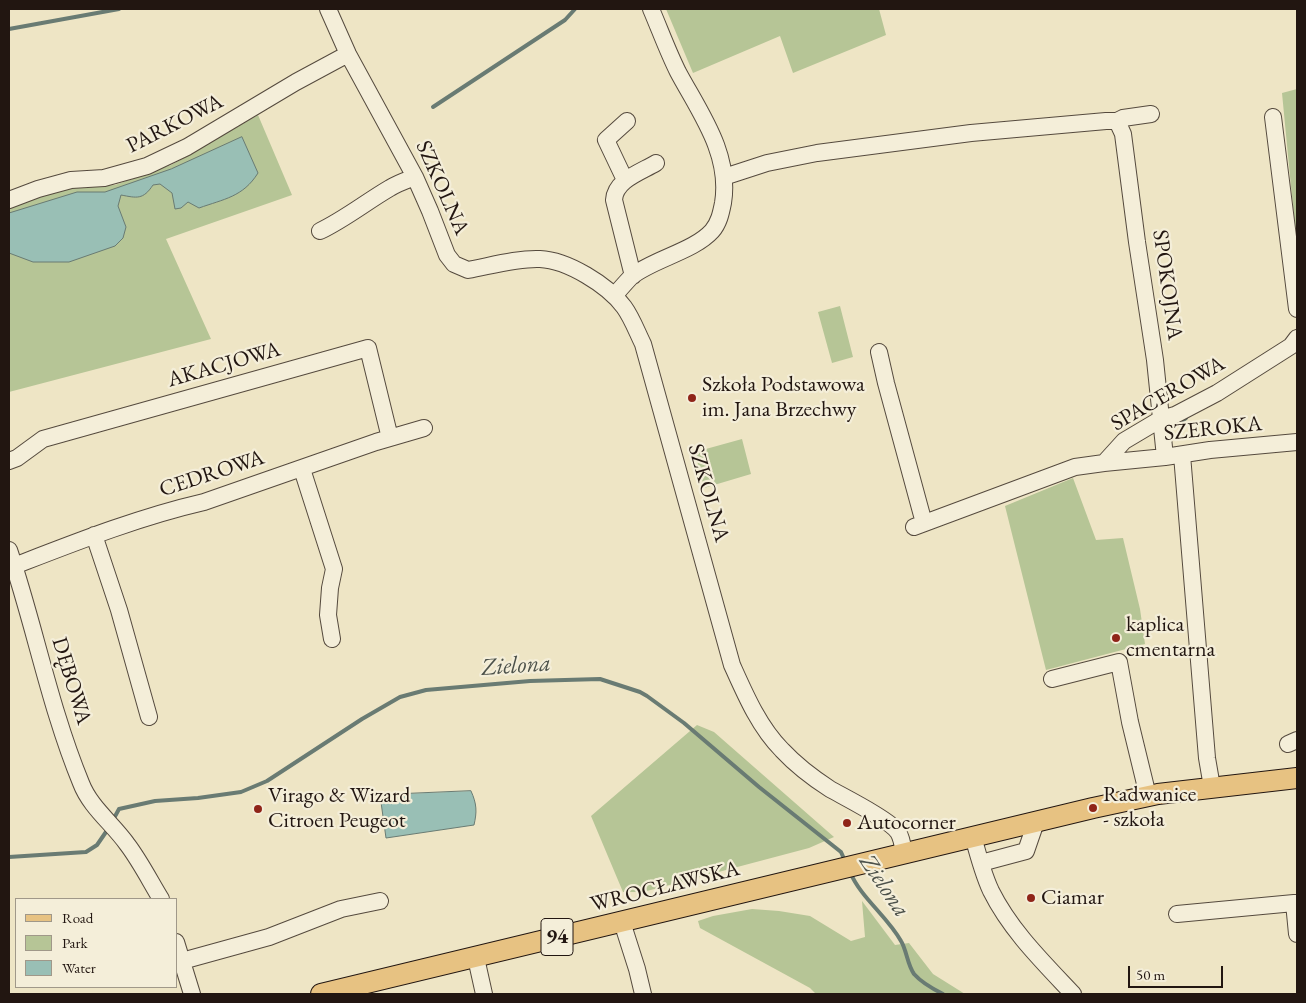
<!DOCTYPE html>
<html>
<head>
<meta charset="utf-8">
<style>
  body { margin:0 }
  #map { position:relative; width:1306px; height:1003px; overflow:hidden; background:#eee5c5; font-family:"EB Garamond",serif }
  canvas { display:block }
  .frame { position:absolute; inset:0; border:10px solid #221611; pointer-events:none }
  .legend { position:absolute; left:15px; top:898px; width:162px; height:90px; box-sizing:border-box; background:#f4eed9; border:1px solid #a09889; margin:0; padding:6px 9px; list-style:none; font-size:15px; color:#221611 }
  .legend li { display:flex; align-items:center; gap:10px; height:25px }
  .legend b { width:25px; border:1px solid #a09889 }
  .scale { position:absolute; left:1128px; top:966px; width:95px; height:22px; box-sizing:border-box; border:2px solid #221611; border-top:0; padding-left:6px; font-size:15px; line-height:18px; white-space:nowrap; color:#221611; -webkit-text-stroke:4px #f4eed9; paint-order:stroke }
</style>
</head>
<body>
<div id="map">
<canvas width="1306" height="1003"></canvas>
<div class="frame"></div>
<ul class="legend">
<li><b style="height:6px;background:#e7c282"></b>Road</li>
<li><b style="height:14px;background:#b6c596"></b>Park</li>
<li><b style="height:14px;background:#99bfb5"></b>Water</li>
</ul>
<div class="scale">50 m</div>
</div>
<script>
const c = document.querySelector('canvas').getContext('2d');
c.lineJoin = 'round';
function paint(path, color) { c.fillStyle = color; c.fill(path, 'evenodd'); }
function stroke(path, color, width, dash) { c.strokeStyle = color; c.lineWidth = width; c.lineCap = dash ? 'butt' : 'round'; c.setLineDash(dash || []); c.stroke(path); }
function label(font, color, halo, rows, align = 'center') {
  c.font = font + ' "EB Garamond",serif'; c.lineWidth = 4.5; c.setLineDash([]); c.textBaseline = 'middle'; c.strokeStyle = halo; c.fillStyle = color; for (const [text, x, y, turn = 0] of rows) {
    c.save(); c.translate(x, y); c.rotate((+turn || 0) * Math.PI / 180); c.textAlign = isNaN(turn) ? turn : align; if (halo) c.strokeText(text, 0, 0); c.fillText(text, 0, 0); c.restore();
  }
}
paint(new Path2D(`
  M666 9H879L886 35 793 73 780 36 693 73Z
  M1297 89V249L1282 93Z
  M258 115 292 195 166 239 211 339 9 392V207L68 188 115 185 171 165Z
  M840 306 853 357 832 363 818 312Z
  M742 439 751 474 704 488 695 452Z
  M1073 478 1096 540 1123 538 1140 609 1145 644 1046 670 1005 506Z
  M697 725 714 732 834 837 809 848 643 892H623L591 816Z
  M862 901 895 945 909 943 933 974 965 994H816L810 988 700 928 698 921 713 916 752 909 779 911 810 916 851 941 865 937Z`), '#b6c596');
const water = new Path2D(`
  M242 137 258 173C243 197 224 199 199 208L188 202 181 208 175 209 172 193 160 184 153 185C143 200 137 198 121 195L118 206 126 227 123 238 115 246 69 262H33L9 253V213L77 192H105L171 169Z
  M471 791C477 804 477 812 474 825L386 838 380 795Z`);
paint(water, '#99bfb5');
stroke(water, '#697b73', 1);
stroke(new Path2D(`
  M9 29 119 9
  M433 107 565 20 575 9
  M1177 424 1186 418
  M113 820 119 809 155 801 198 798 241 792 267 781 362 719 400 697 426 690 530 681 600 679 640 692 647 696 684 723 759 787 841 852 845 861
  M9 857 86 852 97 845 108 829
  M850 872C861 898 887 916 901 941 907 951 907 964 914 974 921 982 933 989 943 994`), '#697b73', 4);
const minor = new Path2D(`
  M328 9 348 54 415 177 430 211 447 255 454 264 468 270C490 266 517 258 540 259 567 260 608 285 624 307 632 318 637 332 643 344L732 665C745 694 759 727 782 750 796 765 813 778 830 789 844 797 890 820 898 832 902 838 903 847 904 854
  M1273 117 1297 309
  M1117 121 1123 134 1137 242 1155 360 1165 457
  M724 177 767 163 817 153 971 133 1106 121H1117L1123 118 1151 114
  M625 180 606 140 627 121
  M9 200 38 189 71 180 104 178 147 166 187 147 296 82 348 54
  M320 231C345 219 366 202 390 188 398 183 407 180 415 177
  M633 276 614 200C615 180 641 172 656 163
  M614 296C620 289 626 282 632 276 654 259 694 251 712 231 719 223 721 213 723 203 731 154 700 113 678 72 668 52 660 30 651 9
  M879 352 886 383 924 523
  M1182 455 1207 758 1212 787
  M9 461 17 458 43 439 368 348 390 438
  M1104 463 1165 457 1210 450 1297 442
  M302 469 334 569 330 588 328 615 332 639
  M914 527 1075 467 1104 463 1124 441 1161 419 1175 415 1217 393 1291 346 1297 338
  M94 535 119 610 149 717
  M9 550C35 627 50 708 81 783 90 807 113 824 127 844 140 861 150 881 161 899
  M14 566C76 542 139 517 204 502L376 442 424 428
  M1052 679 1119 662 1130 722 1148 796
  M1288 744 1297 740
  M973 836C978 855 983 874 991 891 1011 931 1043 962 1073 994
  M981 863 1026 851 1036 822
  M1297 903H1294L1297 934
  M1177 914 1294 903
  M622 922 637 969 643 994
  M176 942 192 994
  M476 958 484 994
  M182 961 269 937 341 909 380 901`);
const major = new Path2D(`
  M321 994 1093 808 1158 794 1297 778`);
stroke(minor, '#554a3e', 18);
stroke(major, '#221611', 22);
stroke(minor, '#f4eed9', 16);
stroke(major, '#e7c282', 20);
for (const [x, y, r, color] of [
  [692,398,5,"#8f2418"],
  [1116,638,5,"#8f2418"],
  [1093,808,5,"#8f2418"],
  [258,809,5,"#8f2418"],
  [847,823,5,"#8f2418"],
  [1031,898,5,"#8f2418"]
]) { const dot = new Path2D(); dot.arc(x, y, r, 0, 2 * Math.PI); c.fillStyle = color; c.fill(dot); stroke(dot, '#f4eed9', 2); }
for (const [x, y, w] of [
  [557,937,32]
]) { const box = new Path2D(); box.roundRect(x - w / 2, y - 18.5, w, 37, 4); c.fillStyle = '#f4eed9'; c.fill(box); stroke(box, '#221611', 1); }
label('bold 21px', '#221611', null, [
  ["94",557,937]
]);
label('22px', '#221611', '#f4eed9', [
  ["PARKOWA",175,124,-27],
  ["SZKOLNA",442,188,66],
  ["SPOKOJNA",1167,285,82],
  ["AKACJOWA",224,365,-16],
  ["SPACEROWA",1168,394,-30],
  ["SZEROKA",1213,429,-6],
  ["CEDROWA",212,474,-18],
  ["SZKOLNA",708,493,74],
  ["DĘBOWA",71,681,73],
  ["WROCŁAWSKA",665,887,-14]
]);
label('22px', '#221611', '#f4eed9', [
  ["Szkoła Podstawowa",702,385],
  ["im. Jana Brzechwy",702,410],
  ["kaplica",1126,625],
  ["cmentarna",1126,650],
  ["Radwanice",1103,795],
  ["- szkoła",1103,820],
  ["Virago & Wizard",268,796],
  ["Citroen Peugeot",268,821],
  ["Autocorner",857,823],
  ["Ciamar",1041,898]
], 'left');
label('italic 24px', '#4c514a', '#f4eed9', [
  ["Zielona",516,666,-4],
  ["Zielona",884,886,56]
]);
</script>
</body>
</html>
